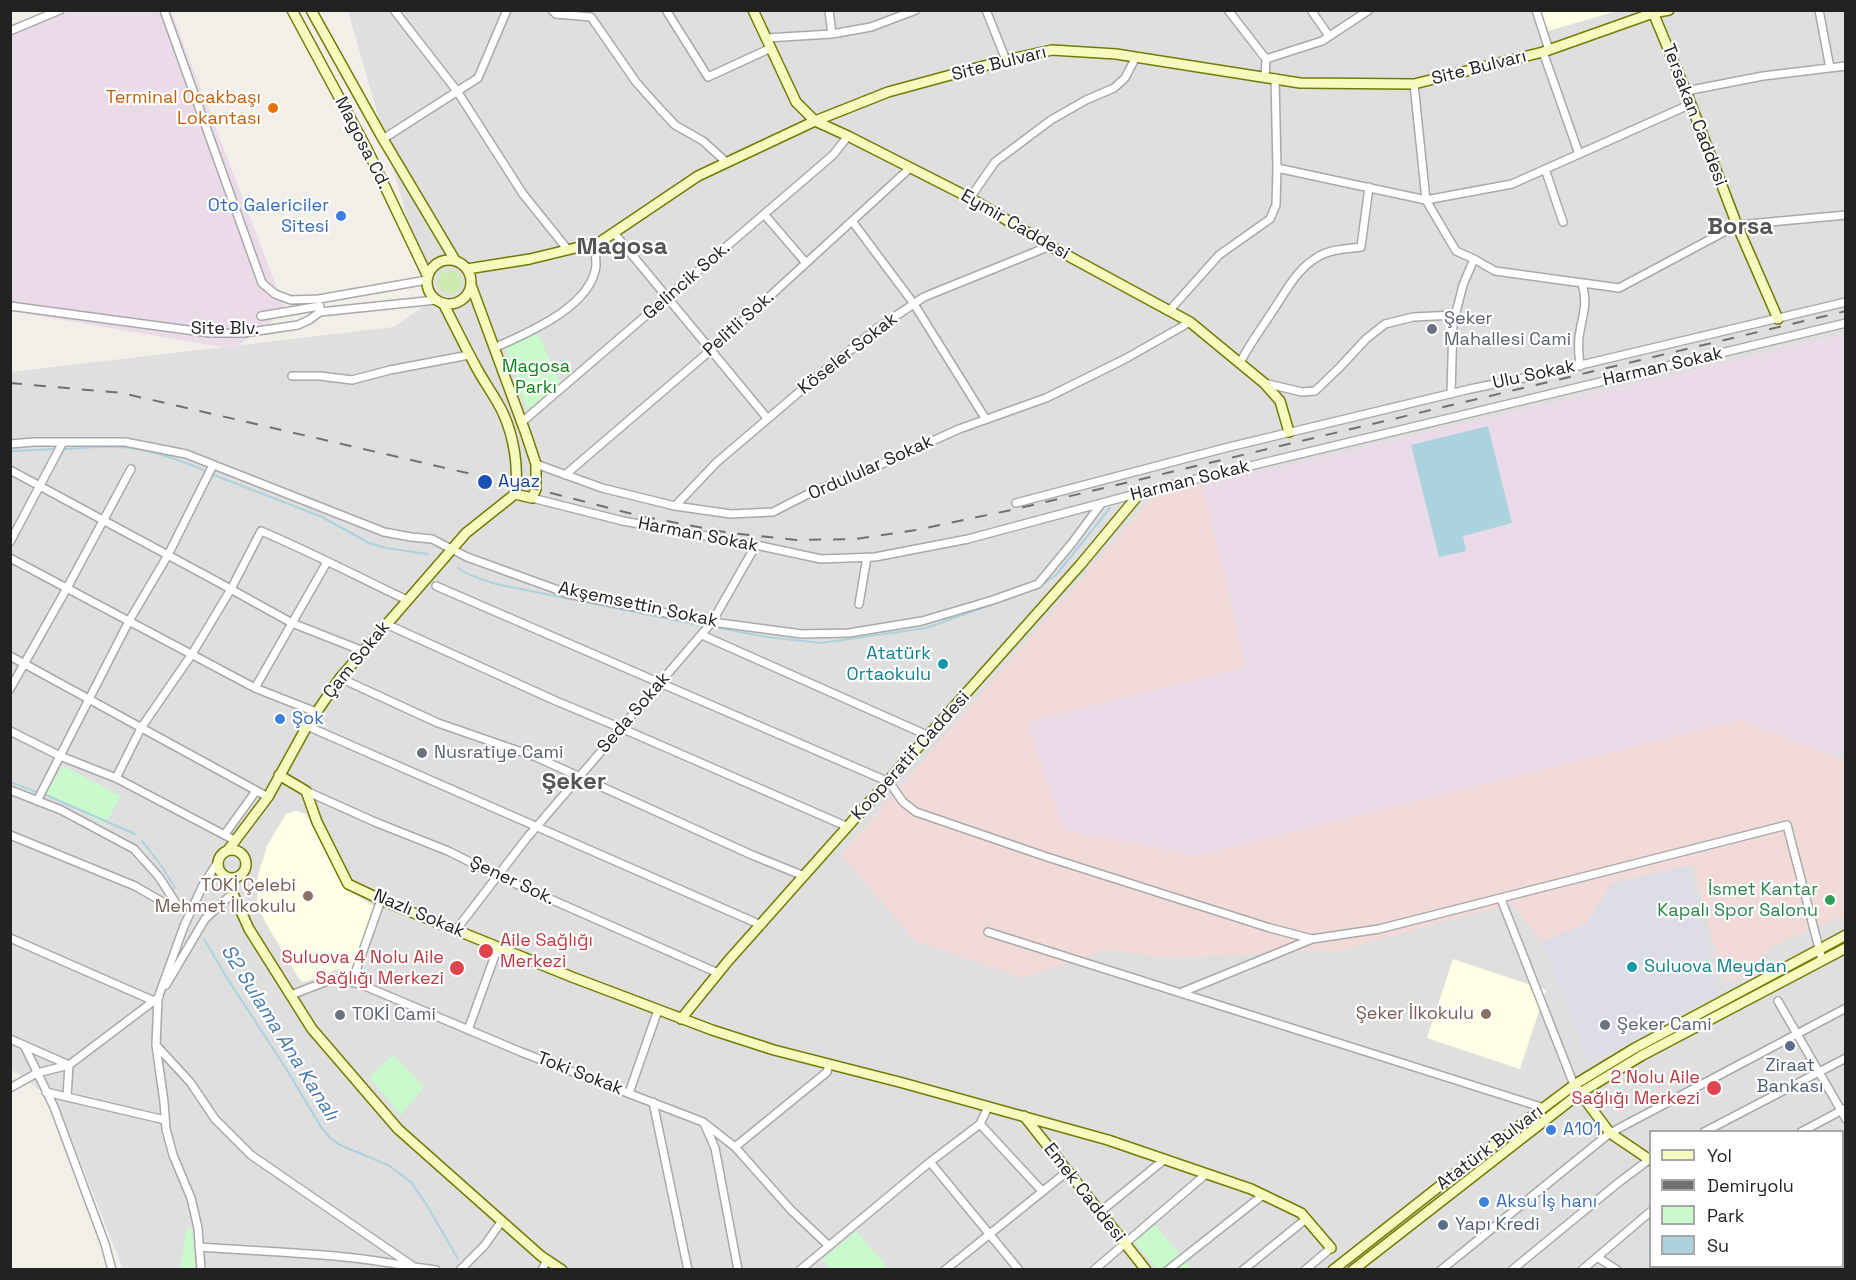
<!DOCTYPE html>
<html>
<head>
<meta charset="utf-8">
<style>
  body { margin:0 }
  #map { position:relative; width:1856px; height:1280px; overflow:hidden; background:#f2efe9; font-family:"Space Grotesk",sans-serif }
  canvas { display:block }
  .frame { position:absolute; inset:0; border:12px solid #222; pointer-events:none }
  .legend { position:absolute; left:1649px; top:1130px; width:195px; height:138px; box-sizing:border-box; background:#fff; border:2px solid #a7a7a7; margin:0; padding:8px 10px; list-style:none; font-size:18px; color:#222 }
  .legend li { display:flex; align-items:center; gap:12px; height:30px }
  .legend b { width:30px; border:2px solid #a7a7a7 }
</style>
</head>
<body>
<div id="map">
<canvas width="1856" height="1280"></canvas>
<div class="frame"></div>
<ul class="legend">
<li><b style="height:8px;background:#f7fabf"></b>Yol</li>
<li><b style="height:8px;background:#707070"></b>Demiryolu</li>
<li><b style="height:16px;background:#c8facc"></b>Park</li>
<li><b style="height:16px;background:#aad3df"></b>Su</li>
</ul>
</div>
<script>
const c = document.querySelector('canvas').getContext('2d');
c.lineJoin = 'round';
function paint(path, color) { c.fillStyle = color; c.fill(path, 'evenodd'); }
function stroke(path, color, width, dash) { c.strokeStyle = color; c.lineWidth = width; c.lineCap = dash ? 'butt' : 'round'; c.setLineDash(dash || []); c.stroke(path); }
function label(font, color, halo, rows, align = 'center') {
  c.font = font + ' "Space Grotesk",sans-serif'; c.lineWidth = 4.5; c.setLineDash([]); c.textBaseline = 'middle'; c.strokeStyle = halo; c.fillStyle = color; for (const [text, x, y, turn = 0] of rows) {
    c.save(); c.translate(x, y); c.rotate((+turn || 0) * Math.PI / 180); c.textAlign = isNaN(turn) ? turn : align; if (halo) c.strokeText(text, 0, 0); c.fillText(text, 0, 0); c.restore();
  }
}
paint(new Path2D(`
  M348 11H1845V1269H123L57 1103 11 1069V372L394 327 431 301ZM1650 1132H1842V1266H1650Z`), '#e0dfdf');
paint(new Path2D(`
  M1203 485 1246 667 1027 723 1199 856 1739 720 1831 755 1845 763V916L1776 944 1737 979 1723 982 1693 865 1612 883 1586 924 1542 942 1513 905 1472 914 1342 950 1167 958 1106 950 1023 978 915 941 841 855 1154 495Z`), '#f2dad9');
paint(new Path2D(`
  M47 11H171L286 311 233 349 11 311 10 25Z
  M1845 334V752L1831 755 1739 720 1199 856 1064 830 1027 723 1246 667 1203 485Z`), '#ebdbe8');
paint(new Path2D(`
  M1540 11H1617L1548 31Z
  M296 811 306 814 344 887 375 907 354 969 350 973 338 969 304 982 300 980 267 925 257 905 258 876 267 846 286 814Z
  M1453 959 1546 990 1520 1069 1427 1038Z`), '#ffffe5');
paint(new Path2D(`
  M438 282a12 12 0 1 1 24 0a12 12 0 1 1-24 0Z`), '#cdebb0');
paint(new Path2D(`
  M538 334 562 386 527 409 505 346Z
  M63 766 121 796 105 824 46 793Z
  M393 1055 424 1087 401 1115 369 1077Z
  M1155 1225 1192 1269H1157L1134 1241Z
  M187 1228 192 1229 195 1269H180Z
  M856 1231 889 1269H831L822 1260Z`), '#c8facc');
paint(new Path2D(`
  M1687 866 1719 993 1589 1062 1542 942 1586 924 1612 883Z`), '#dddde8');
paint(new Path2D(`
  M1488 426 1512 523 1463 536 1466 551 1439 557 1411 445Z`), '#aad3df');
stroke(new Path2D(`
  M66 449C83 448 101 446 119 447 149 448 178 460 206 471
  M10 451 56 449
  M214 475 322 517 369 543 386 548 428 554
  M458 568 470 575 496 584 704 626
  M719 628 767 637 821 643 926 628 1038 588 1056 575 1110 508
  M10 782 37 792
  M46 795 135 834
  M142 841 163 868 175 888
  M204 939 227 978 287 1070 321 1127 330 1138 340 1145 388 1165 411 1182 428 1207 458 1259`), '#aad3df', 2);
const street = new Path2D(`
  M164 10 262 283 275 294 291 300 319 299 427 280
  M394 10 457 91 523 194 568 250
  M552 10 556 14 591 17 636 82 660 109 675 125 703 141 726 162
  M666 10 708 77 771 48
  M829 10 832 34
  M986 10 1006 60
  M1228 10 1266 59 1265 77
  M1311 10 1329 36
  M1536 10 1549 50
  M1819 10 1830 68
  M10 31 60 10
  M766 38 832 34 871 27 916 10
  M1543 52 1579 154
  M1266 59 1322 41 1369 10
  M1275 78 1277 168 1426 200 1456 251 1474 259 1495 271 1619 288 1737 225 1846 215
  M1414 84 1426 200 1512 184 1691 104
  M1686 91 1763 76 1846 66
  M383 139 478 78 507 10
  M1545 169 1563 222
  M970 198 995 162 1051 120 1086 100 1114 88 1125 78 1136 57
  M764 214 806 263
  M852 221 914 304 985 418
  M614 233 767 418
  M10 306 210 333H244L298 325 309 320 320 312 436 300
  M1169 311 1219 255 1270 219 1276 205 1277 168
  M261 316 320 306
  M494 348C527 333 591 307 596 266 596 259 595 250 595 243
  M1240 363C1249 345 1261 329 1272 312 1285 293 1296 270 1316 258 1329 249 1346 249 1361 247L1369 187
  M1580 366C1579 355 1577 343 1580 331 1583 313 1588 303 1582 284
  M292 376H320L352 380 390 370 469 355
  M1264 383 1302 392 1315 391 1340 367 1366 339 1385 324 1413 317 1455 315
  M1451 394 1453 324 1463 285 1474 259
  M522 422 833 155 848 136
  M10 444 34 442H125L186 454 384 532 411 537 432 539 467 557 569 594 712 622 802 634 849 633 922 621 993 600 1038 584 1072 543 1101 504
  M536 464 602 488 675 506 731 514 773 512 814 491 866 471 959 429 1046 398 1125 359 1190 322
  M10 470 216 581 292 623 363 651
  M565 475 711 350 910 168
  M532 498 623 521 756 545 821 559 875 557 968 539 1154 489 1846 323
  M1016 503 1229 447 1470 389 1543 374 1846 302
  M675 506 717 462 811 382 875 330 924 297 1050 246
  M10 542 63 442
  M10 558 255 688 316 712
  M436 586 889 782 903 802 916 812 1047 857 1270 928 1312 939 1379 929 1787 825 1822 960
  M859 604 867 557
  M386 624 556 701 621 728 848 827
  M702 635 929 736
  M10 656 268 797
  M340 678 438 723 536 757 752 855 804 876
  M255 688 327 562
  M10 689 67 588 131 469
  M307 726 761 925
  M10 731 60 756 116 778 236 841
  M116 778 141 728 192 654 231 589 261 531C311 552 358 577 407 600
  M10 790 61 810 134 849 159 877 177 905
  M306 791 375 822 448 851 498 876 718 973
  M37 801 129 621 168 555 213 465
  M225 834 256 791
  M10 835 135 886 175 909
  M1501 899 1574 1085
  M456 930 526 839 712 622 756 545
  M988 932 1544 1108
  M10 938 154 1001
  M352 982 381 900
  M166 985 205 919 233 893
  M1180 993 1312 939
  M291 995 325 982 338 979 360 984 521 1052 703 1122 735 1147 791 1210 829 1246
  M1778 1001 1846 1119
  M468 1030 498 947
  M10 1039 69 1065 67 1097
  M24 1045 54 1107 105 1244 112 1270
  M156 1045 190 1082 215 1119 251 1155 414 1267 436 1270
  M10 1088 37 1073 69 1065 159 997
  M46 1092 165 1120
  M629 1093 658 1010
  M653 1102 688 1270
  M704 1123 715 1148 738 1270
  M980 1124 1042 1191
  M1704 1132 1846 1058
  M1801 1132 1846 1108
  M735 1147 827 1072 829 1064
  M1842 1158 1846 1156
  M930 1162 1019 1270
  M1842 1206 1846 1204
  M1100 1212 1165 1159
  M199 1247C269 1252 343 1253 412 1267
  M1842 1254 1846 1252
  M1597 1257 1617 1270
  M201 1270 198 1228 191 1198 173 1155 166 1129 164 1102 156 1045 158 998 184 926 203 885 218 862
  M460 1270 484 1246 502 1221
  M542 1270 547 1260
  M800 1270 930 1162 980 1124 988 1107
  M945 1270 1068 1171
  M1094 1270 1206 1174
  M1168 1270 1263 1195
  M1243 1270 1306 1219
  M1305 1270 1331 1248
  M1441 1270 1610 1133 1846 1008
  M1512 1270 1618 1183 1650 1159
  M1582 1270 1650 1212
  M1673 1270 1674 1266
  M1711 1270 1713 1266
  M1789 1270 1791 1266`);
const secondary = new Path2D(`
  M292 10 368 151 428 277
  M311 10 383 139 455 260
  M753 10 796 102 815 121 848 136 970 198 1050 246 1190 322 1264 383 1280 401 1289 432
  M1652 10 1687 94 1737 225 1778 319
  M427 282a22 22 0 1 1 44 0a22 22 0 1 1-44 0Z
  M467 269 530 259 600 242 698 176 815 121 888 92 1006 60 1052 50 1116 54 1300 83 1414 84 1543 52 1653 13 1669 10
  M471 285 526 434 536 464V489L532 498 515 494
  M443 303C454 324 464 345 475 365 483 381 495 396 503 413 514 437 519 468 515 494
  M279 775 306 791 317 822 348 884 384 901 572 977 712 1030 774 1050 903 1083 1108 1140 1251 1189 1301 1213 1331 1248
  M218 864a14 14 0 1 1 28 0a14 14 0 1 1-28 0Z
  M228 850 268 797 307 726 340 678 466 533 515 494
  M225 876 249 929 312 1029 398 1129 541 1256 562 1270
  M681 1019 728 961 1081 564 1140 493
  M1577 1089 1610 1133 1650 1160
  M1024 1116 1146 1270
  M1825 1266 1830 1270
  M1333 1270 1455 1174 1574 1085 1635 1048 1846 935
  M1353 1270 1580 1093 1641 1056 1846 948`);
stroke(street, '#a9a9a9', 10);
stroke(secondary, '#707d05', 12);
stroke(street, '#fff', 7);
stroke(secondary, '#f7fabf', 9);
stroke(new Path2D(`
  M10 383 122 393 536 489 640 516 730 533 796 540 856 539 916 530 1016 509 1846 311`), '#707070', 2, [12, 12]);
for (const [x, y, r, color] of [
  [273,108,6,"#e8710a"],
  [341,216,6,"#3f7fe0"],
  [1432,329,6,"#6b7280"],
  [485,482,8,"#1a4fb4"],
  [943,664,6,"#0f9aa8"],
  [280,719,6,"#3f7fe0"],
  [422,753,6,"#6b7280"],
  [308,896,6,"#8d6e63"],
  [1830,900,6,"#2e9e5b"],
  [486,951,8,"#e0444e"],
  [1632,967,6,"#0f9aa8"],
  [457,968,8,"#e0444e"],
  [1486,1014,6,"#8d6e63"],
  [340,1015,6,"#6b7280"],
  [1605,1025,6,"#6b7280"],
  [1790,1046,6,"#5c6f8a"],
  [1714,1088,8,"#e0444e"],
  [1551,1130,6,"#3f7fe0"],
  [1484,1202,6,"#3f7fe0"],
  [1443,1225,6,"#5c6f8a"]
]) { const dot = new Path2D(); dot.arc(x, y, r, 0, 2 * Math.PI); c.fillStyle = color; c.fill(dot); stroke(dot, '#fff', 2); }
label('18px', '#222', '#fff', [
  ["Site Bulvarı",999,64,-14],
  ["Site Bulvarı",1479,68,-14],
  ["Tersakan Caddesi",1694,115,69],
  ["Magosa Cd.",362,143,63],
  ["Eymir Caddesi",1015,225,30],
  ["Gelincik Sok.",687,281,-41],
  ["Pelitli Sok.",739,324,-42],
  ["Site Blv.",225,329],
  ["Köseler Sokak",848,354,-38],
  ["Harman Sokak",1663,367,-13],
  ["Ulu Sokak",1534,375,-12],
  ["Ordulular Sokak",871,468,-24],
  ["Harman Sokak",1190,481,-14],
  ["Harman Sokak",698,535,11],
  ["Akşemsettin Sokak",638,605,12],
  ["Çam Sokak",357,660,-51],
  ["Seda Sokak",634,713,-49],
  ["Kooperatif Caddesi",911,756,-48],
  ["Şener Sok.",512,881,25],
  ["Nazlı Sokak",419,914,23],
  ["Toki Sokak",580,1074,21],
  ["Atatürk Bulvarı",1490,1148,-37],
  ["Emek Caddesi",1084,1193,52]
]);
label('18px', '#c56008', '#fff', [
  ["Terminal Ocakbaşı",261,98],
  ["Lokantası",261,119]
], 'right');
label('18px', '#366cbe', '#fff', [
  ["Oto Galericiler",329,206,"right"],
  ["Sitesi",329,227,"right"],
  ["Şok",292,719],
  ["A101",1563,1130],
  ["Aksu İş hanı",1496,1202]
], 'left');
label('18px', '#5b616d', '#fff', [
  ["Şeker",1444,319],
  ["Mahallesi Cami",1444,340],
  ["Nusratiye Cami",434,753],
  ["TOKİ Cami",352,1015],
  ["Şeker Cami",1617,1025]
], 'left');
label('18px', '#0c8416', '#fff', [
  ["Magosa",536,367],
  ["Parkı",536,388]
]);
label('18px', '#164399', '#fff', [
  ["Ayaz",498,482]
], 'left');
label('18px', '#0d838f', '#fff', [
  ["Atatürk",931,654],
  ["Ortaokulu",931,675],
  ["Suluova Meydan",1644,967,"left"]
], 'right');
label('18px', '#785e54', '#fff', [
  ["TOKİ Çelebi",296,886],
  ["Mehmet İlkokulu",296,907],
  ["Şeker İlkokulu",1474,1014]
], 'right');
label('18px', '#27864d', '#fff', [
  ["İsmet Kantar",1818,890],
  ["Kapalı Spor Salonu",1818,911]
], 'right');
label('18px', '#be3a42', '#fff', [
  ["Aile Sağlığı",500,941,"left"],
  ["Merkezi",500,962,"left"],
  ["Suluova 4 Nolu Aile",444,958],
  ["Sağlığı Merkezi",444,979],
  ["2 Nolu Aile",1700,1078],
  ["Sağlığı Merkezi",1700,1099]
], 'right');
label('18px', '#4e5e75', '#fff', [
  ["Ziraat",1790,1066],
  ["Bankası",1790,1087],
  ["Yapı Kredi",1455,1225,"left"]
]);
label('italic 20px', '#4a7aab', '#fff', [
  ["S2 Sulama Ana Kanalı",279,1033,58]
]);
label('bold 24px', '#555', '#fff', [
  ["Borsa",1740,227],
  ["Magosa",622,247],
  ["Şeker",574,782]
]);
</script>
</body>
</html>
